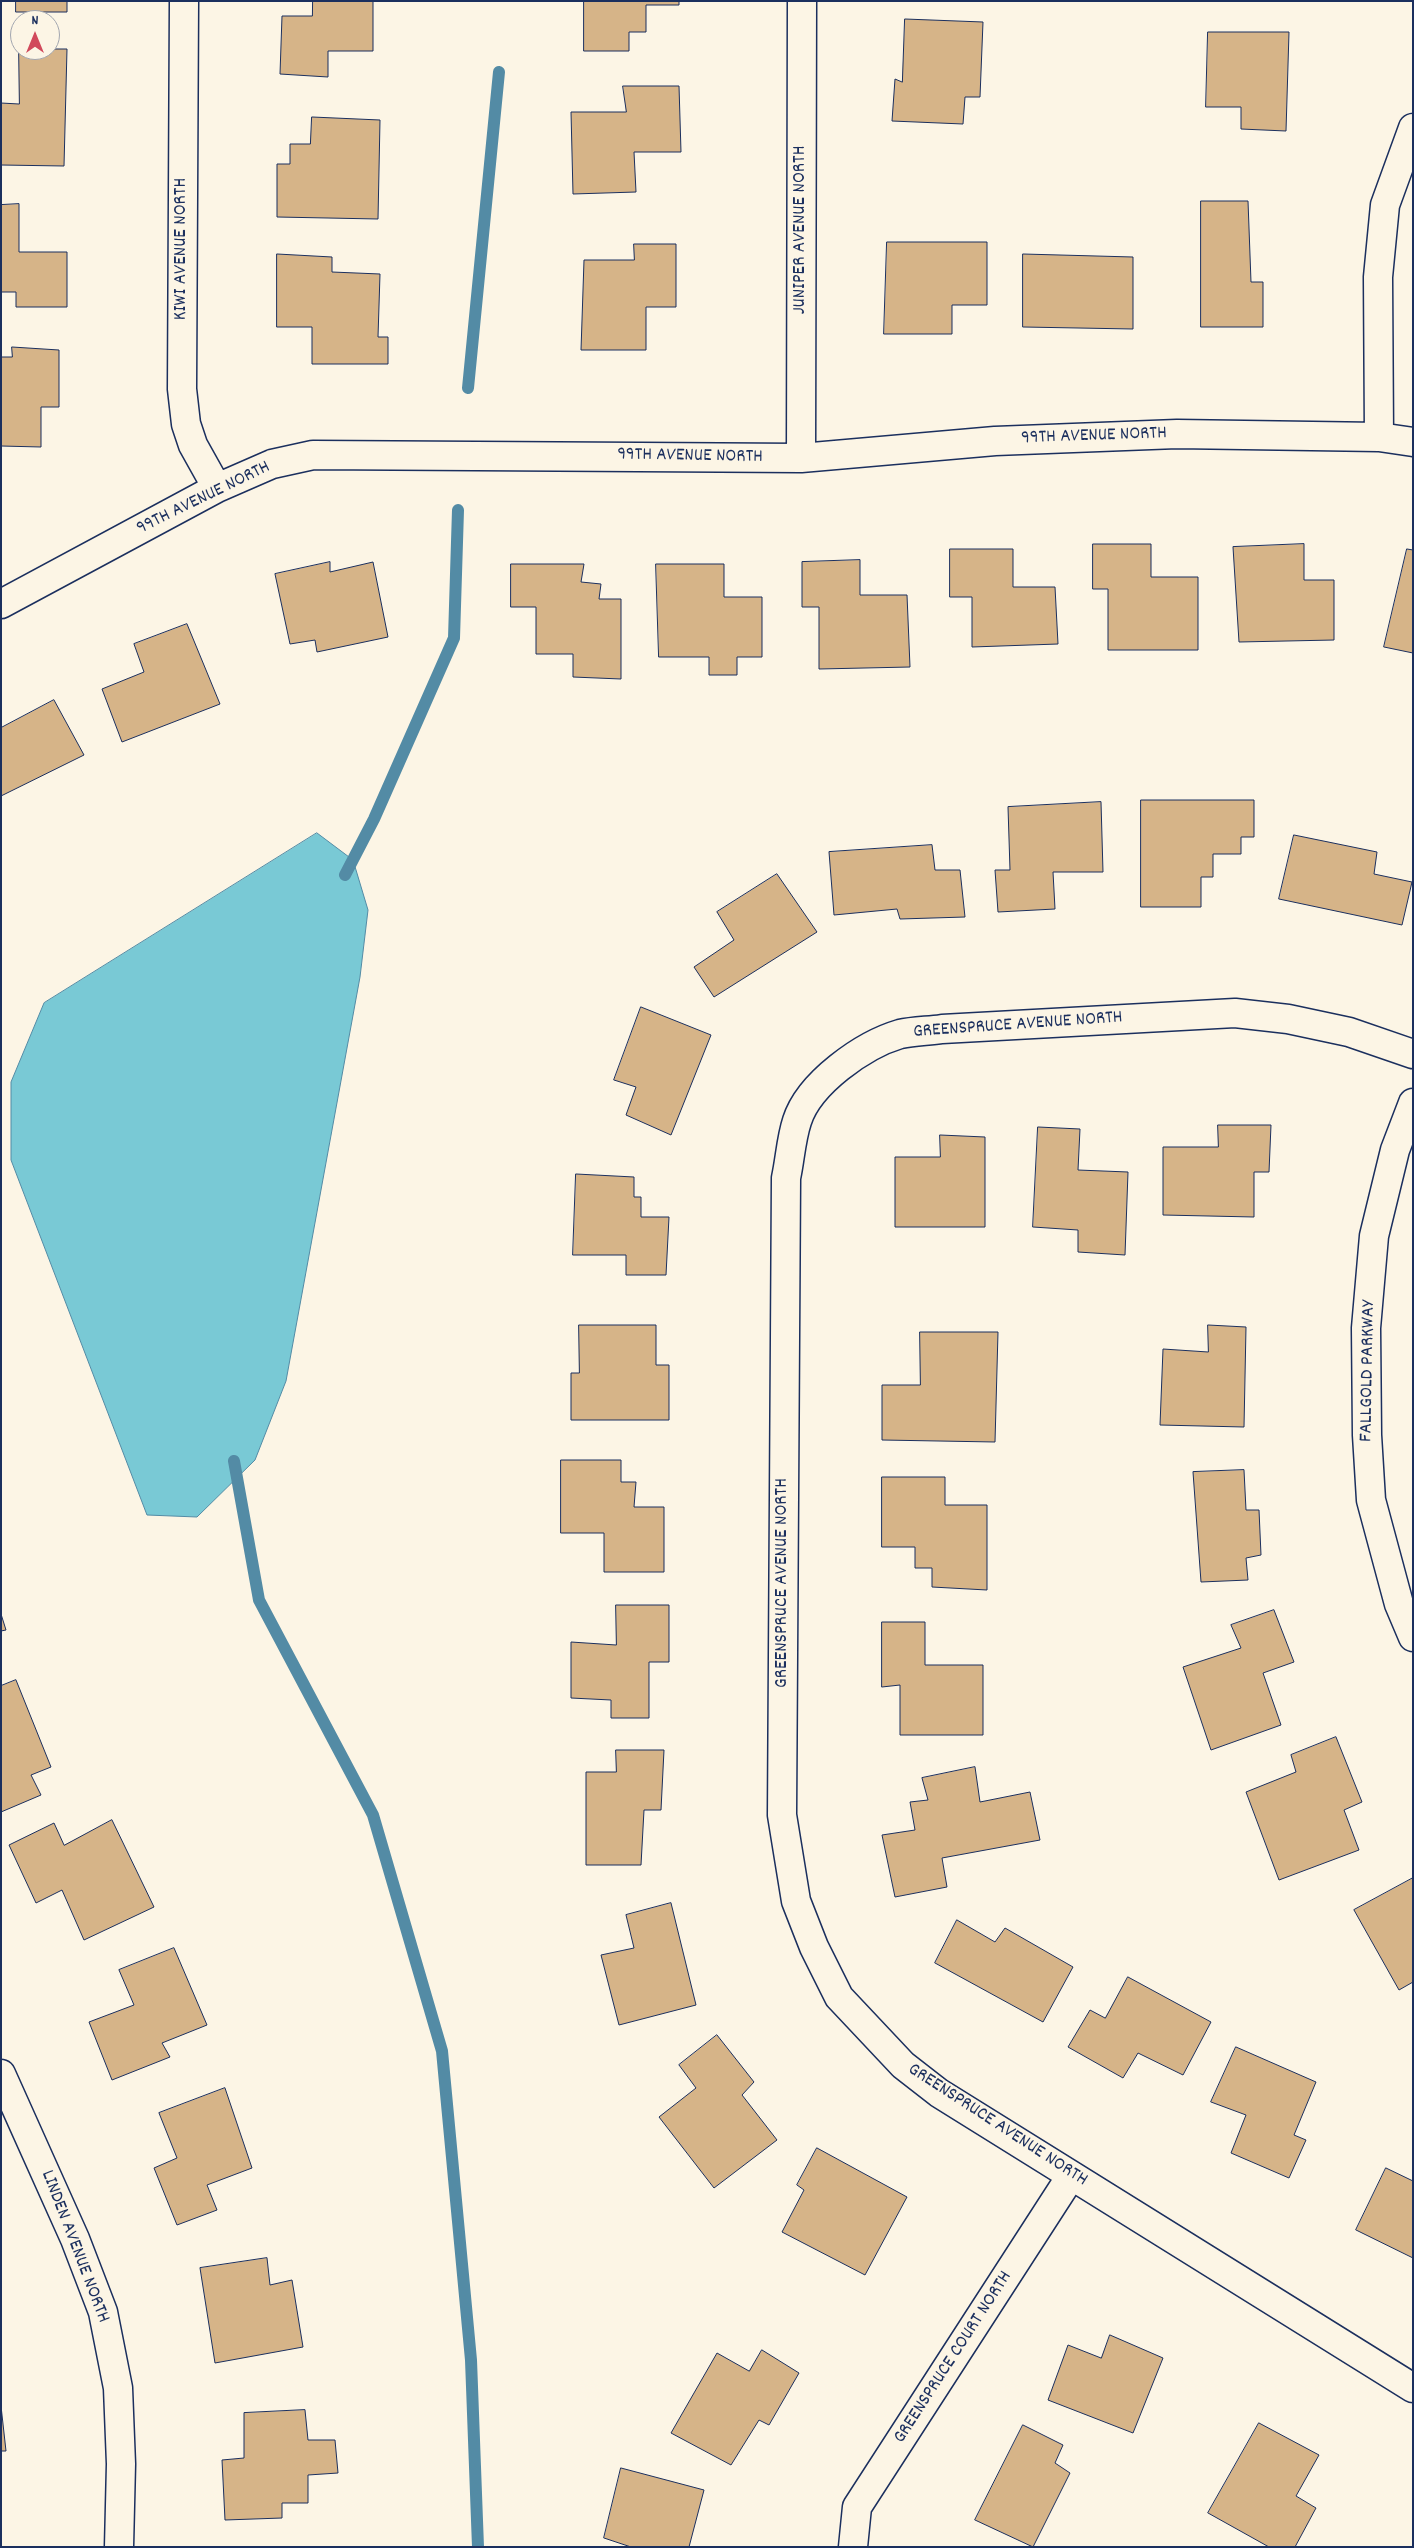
<!DOCTYPE html>
<html>
<head>
<meta charset="utf-8">
<style>
  body { margin:0 }
  #map { position:relative; width:1414px; height:2548px; overflow:hidden; background:#fcf5e5; font-family:Dekko,sans-serif }
  canvas { display:block }
  .frame { position:absolute; inset:0; border:2px solid #1b2f5e; pointer-events:none }
  .north { position:absolute; left:10px; top:10px; width:50px; height:50px; box-sizing:border-box; background:#fcf5e5; border:1px solid #a2a6af; border-radius:50%; rotate:0deg; font-size:14px; font-weight:700; line-height:20px; text-align:center; color:#1b2f5e }
  .north::after { content:''; display:block; margin:auto; width:18px; height:22px; background:#d1495b; clip-path:polygon(50% 0,100% 100%,50% 72%,0 100%) }
</style>
</head>
<body>
<div id="map">
<canvas width="1414" height="2548"></canvas>
<div class="frame"></div>
<div class="north">N</div>
</div>
<script>
const c = document.querySelector('canvas').getContext('2d');
c.lineJoin = 'round';
function paint(path, color) { c.fillStyle = color; c.fill(path, 'evenodd'); }
function stroke(path, color, width, dash) { c.strokeStyle = color; c.lineWidth = width; c.lineCap = dash ? 'butt' : 'round'; c.setLineDash(dash || []); c.stroke(path); }
function label(font, color, halo, rows, align = 'center') {
  c.font = font + ' Dekko,sans-serif'; c.lineWidth = 4; c.setLineDash([]); c.textBaseline = 'middle'; c.strokeStyle = halo; c.fillStyle = color; for (const [text, x, y, turn = 0] of rows) {
    c.save(); c.translate(x, y); c.rotate((+turn || 0) * Math.PI / 180); c.textAlign = isNaN(turn) ? turn : align; if (halo) c.strokeText(text, 0, 0); c.fillText(text, 0, 0); c.restore();
  }
}
const water = new Path2D(`
  M317 833 353 860 368 910 360 977 286 1381 255 1460 197 1517 147 1515 11 1160V1082L44 1003Z`);
paint(water, '#79c9d5');
stroke(water, '#538ba5', 1);
stroke(new Path2D(`
  M468 388 499 72
  M345 875 374 819 454 638 458 510
  M234 1461 259 1600 373 1815 442 2051 471 2360 478 2547`), '#538ba5', 12);
const building = new Path2D(`
  M16 1H67V12H16Z
  M313 1H373V51H328V77L280 74 282 16H312Z
  M584 1H679V5H646V32H629V51H584Z
  M905 19 983 22 980 97H965L963 124 892 121 895 79 902 82Z
  M1208 32H1289L1286 131 1241 129V107H1206Z
  M19 49H67L64 166 1 165V103L19 104Z
  M623 86H679L681 152H634L636 192 573 194 571 112H626Z
  M312 117 380 120 378 219 277 217V164H290V144H310Z
  M1201 201H1248L1251 282H1263V327H1201Z
  M19 204V252H67V307H16V292H1V205Z
  M887 242H987V305H952V334H884Z
  M634 244H676V307H646V350H581L584 260H634Z
  M277 254 332 257V272L380 274 378 337H388V364H312V327H277Z
  M1023 254 1133 257V329L1023 327Z
  M12 347 59 350V407H41V447L1 446V357H12Z
  M1093 544H1151V577H1198V650H1108V589H1093Z
  M1304 544V580H1334V640L1239 642 1233 547Z
  M950 549H1013V587H1055L1058 644 972 647V597H950Z
  M1407 549 1413 550V653L1384 647Z
  M860 560V595H907L910 667 819 669V607H802V562Z
  M330 562V572L373 562 388 637 317 652 315 640 290 644 275 574Z
  M511 564H584L581 582 601 584 599 599H621V679L573 677V654H536V607H511Z
  M656 564H724V597H762V657H737V675H709V657H659Z
  M187 624 220 704 122 742 102 689 144 672 134 644Z
  M54 700 84 755 1 796V728Z
  M1141 800H1254V837H1241V854H1213V877H1201V907H1141Z
  M1101 802 1103 872H1053L1055 909 998 912 995 870H1010L1008 807Z
  M1294 835 1377 852 1374 874 1412 882 1402 925 1279 899Z
  M932 845 935 870H960L965 917 900 919 897 909 834 915 829 852Z
  M777 874 817 932 714 997 694 967 734 940 717 912Z
  M641 1007 711 1035 671 1135 626 1115 636 1087 614 1080Z
  M1218 1125H1271L1269 1172H1254V1217L1163 1215V1147H1218Z
  M1038 1127 1080 1129 1078 1170 1128 1172 1125 1255 1078 1252V1230L1033 1227Z
  M940 1135 985 1137V1227H895V1157H940Z
  M576 1174 634 1177V1197H641V1217H669L666 1275H626V1255H573Z
  M579 1325H656V1365H669V1420H571V1373H579Z
  M1208 1325 1246 1327 1244 1427 1160 1425 1163 1349 1208 1352Z
  M920 1332H998L995 1442 882 1440V1385H920Z
  M561 1460H621V1482H636L634 1507H664V1572H604V1533H561Z
  M1244 1470 1246 1510H1259L1261 1555 1246 1558 1248 1580 1201 1582 1193 1472Z
  M882 1477H945V1505H987V1590L932 1587V1568H915V1547H882Z
  M616 1605H669V1662H649V1718H611V1700L571 1698V1642L616 1645Z
  M1274 1610 1294 1662 1263 1673 1281 1725 1211 1750 1183 1667 1241 1648 1231 1625Z
  M1 1614 6 1630 1 1631Z
  M882 1622H925V1665H983V1735H900V1685L882 1687Z
  M16 1680 51 1767 31 1775 41 1795 1 1812V1686Z
  M1336 1737 1362 1802 1344 1810 1359 1850 1279 1880 1246 1792 1296 1772 1291 1755Z
  M616 1750H664L661 1810H644L641 1865H586V1772H616Z
  M975 1767 980 1802 1030 1792 1040 1840 942 1858 947 1887 895 1897 882 1835 915 1830 910 1802 928 1800 922 1778Z
  M112 1820 154 1907 84 1940 62 1890 36 1903 9 1845 54 1823 64 1845Z
  M1413 1878V1982L1399 1990 1354 1910Z
  M671 1903 696 2005 619 2025 601 1955 634 1948 626 1915Z
  M957 1920 995 1942 1005 1928 1073 1967 1043 2022 935 1963Z
  M174 1948 207 2025 162 2043 170 2057 112 2080 89 2022 134 2005 119 1970Z
  M1128 1977 1211 2022 1183 2075 1138 2053 1123 2078 1068 2047 1090 2010 1105 2018Z
  M717 2035 754 2082 742 2095 777 2140 714 2188 659 2117 696 2088 679 2065Z
  M1236 2047 1316 2082 1294 2135 1306 2140 1289 2178 1231 2153 1246 2115 1211 2102Z
  M225 2088 252 2168 207 2185 217 2210 177 2225 154 2168 177 2158 159 2113Z
  M817 2148 907 2197 865 2275 782 2232 804 2190 797 2185Z
  M1386 2168 1413 2181V2258L1356 2230Z
  M267 2258 270 2285 292 2280 303 2347 215 2363 200 2268Z
  M1110 2335 1163 2358 1133 2433 1048 2400 1068 2345 1101 2358Z
  M762 2350 799 2373 769 2425 759 2420 731 2465 671 2433 717 2353 749 2371Z
  M1 2406 6 2451H1Z
  M305 2410 308 2440H335L338 2473 308 2475V2503H282V2518L225 2520 222 2460 244 2458V2413Z
  M1259 2423 1319 2455 1296 2496 1316 2508 1295 2547H1269L1208 2513Z
  M1023 2425 1063 2445 1055 2463 1070 2473 1033 2547 975 2520Z
  M621 2468 704 2490 689 2547H631L604 2538Z`);
paint(building, '#d6b488');
stroke(building, '#1b2f5e', 1);
const street = new Path2D(`
  M184 1 182 389 186 424 193 445 217 488
  M1379 437 1378 277 1385 205 1413 128
  M801 458 802 1
  M1 604 217 488 272 464 313 455 801 458 995 441 1177 434 1379 437 1413 442
  M1413 1054 1349 1032 1288 1019 1235 1013 942 1029C929 1031 914 1031 900 1034 863 1045 809 1083 797 1121 791 1139 790 1160 786 1178L782 1815 796 1901 814 1947 839 1997 903 2065 939 2093 1413 2388
  M1413 1103 1395 1150 1374 1236 1366 1328 1367 1435 1371 1500 1399 1604 1413 1637
  M1 2074 75 2239 103 2312 118 2388 121 2464 119 2547
  M853 2547 857 2507 1071 2176`);
stroke(street, '#1b2f5e', 31);
stroke(street, '#fcf5e5', 28);
label('19px', '#1b2f5e', '#fcf5e5', [
  ["JUNIPER AVENUE NORTH",801,230,-90],
  ["KIWI AVENUE NORTH",182,249,-90],
  ["99TH AVENUE NORTH",1094,437,-2],
  ["99TH AVENUE NORTH",690,457,1],
  ["99TH AVENUE NORTH",204,499,-26],
  ["GREENSPRUCE AVENUE NORTH",1018,1026,-4],
  ["FALLGOLD PARKWAY",1369,1371,-89],
  ["GREENSPRUCE AVENUE NORTH",783,1583,-90],
  ["GREENSPRUCE AVENUE NORTH",997,2126,33],
  ["LINDEN AVENUE NORTH",74,2247,69],
  ["GREENSPRUCE COURT NORTH",954,2358,-57]
]);
</script>
</body>
</html>
